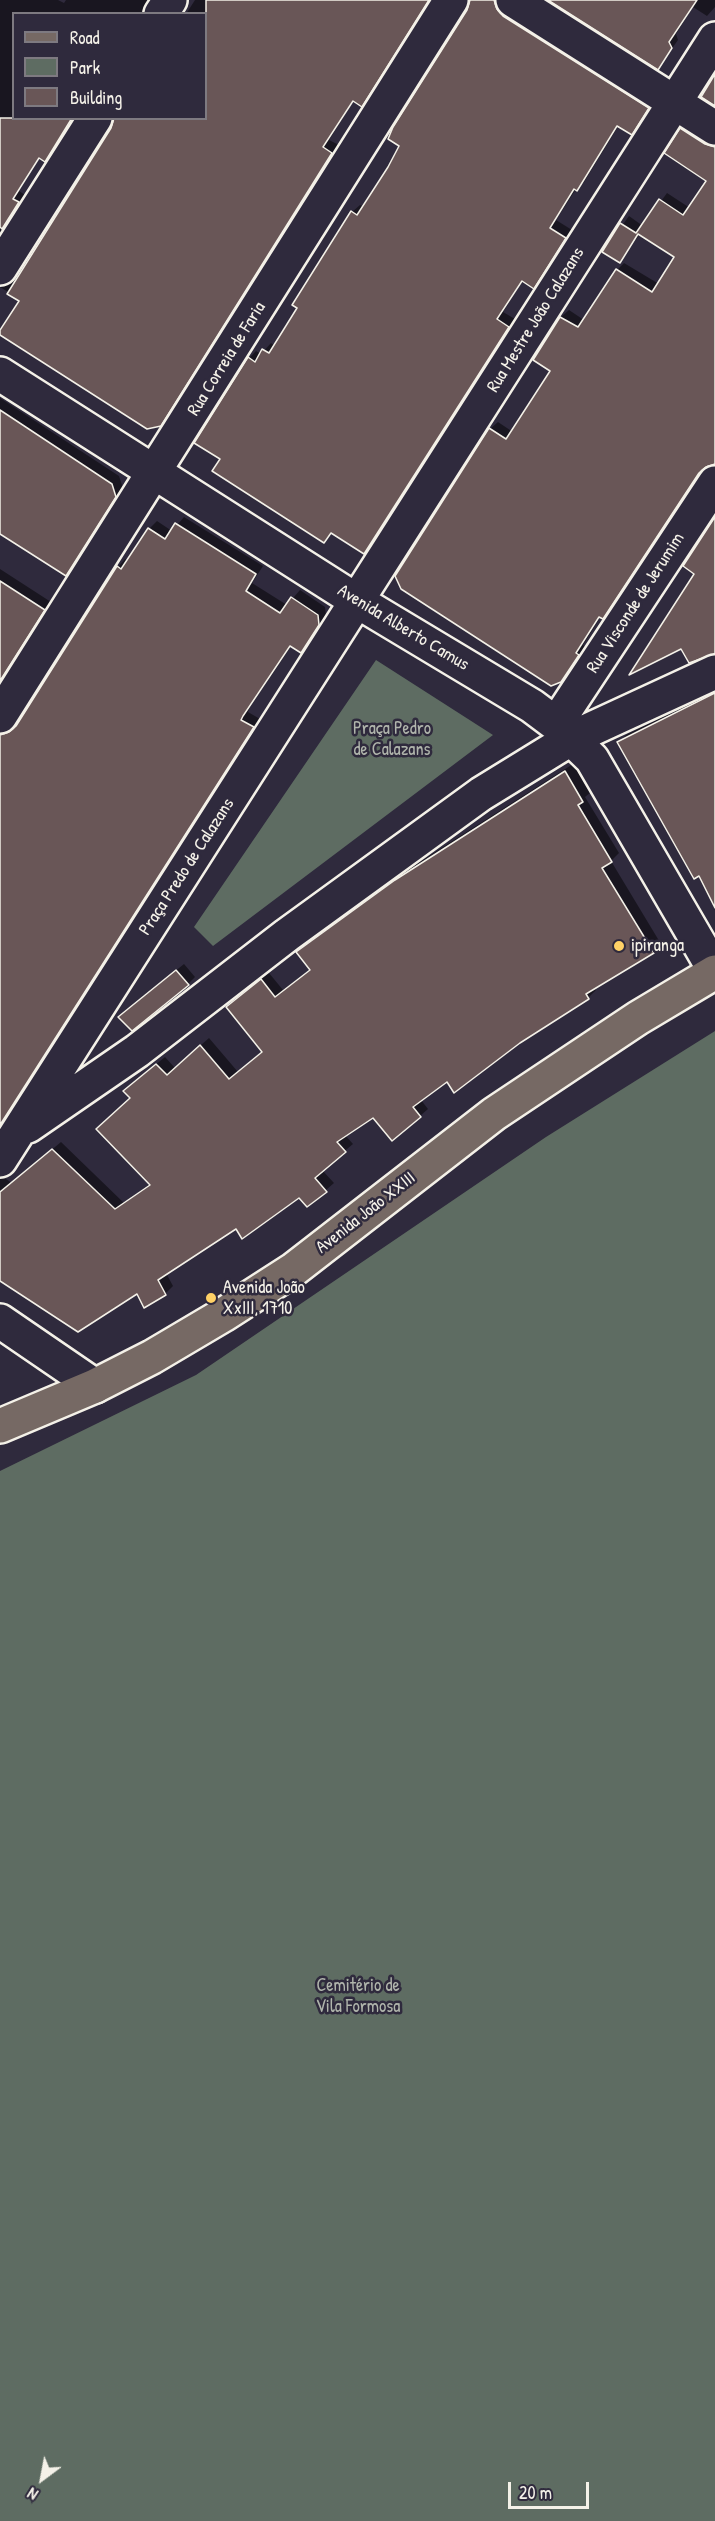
<!DOCTYPE html>
<html>
<head>
<meta charset="utf-8">
<style>
  body { margin:0 }
  #map { position:relative; width:715px; height:2521px; overflow:hidden; background:#2f2a3d; font-family:"Patrick Hand",sans-serif }
  canvas { display:block }
  .legend { position:absolute; left:12px; top:12px; width:195px; height:108px; box-sizing:border-box; background:#2f2a3d; border:2px solid #7e7a81; margin:0; padding:8px 10px; list-style:none; font-size:18px; color:#f4f1e8 }
  .legend li { display:flex; align-items:center; gap:12px; height:30px }
  .legend b { width:30px; border:2px solid #7e7a81 }
  .north { position:absolute; left:12px; top:2449px; width:60px; height:60px; -webkit-text-stroke:4px #2f2a3d; paint-order:stroke; rotate:212deg; font-size:16px; font-weight:700; line-height:24px; text-align:center; color:#f4f1e8 }
  .north::after { content:''; display:block; margin:auto; width:21px; height:27px; background:#f4f1e8; clip-path:polygon(50% 0,100% 100%,50% 72%,0 100%) }
  .scale { position:absolute; left:508px; top:2482px; width:81px; height:27px; box-sizing:border-box; border:3px solid #f4f1e8; border-top:0; padding-left:8px; font-size:18px; line-height:21px; white-space:nowrap; color:#f4f1e8; -webkit-text-stroke:4px #2f2a3d; paint-order:stroke }
</style>
</head>
<body>
<div id="map">
<canvas width="715" height="2521"></canvas>
<ul class="legend">
<li><b style="height:8px;background:#766964"></b>Road</li>
<li><b style="height:16px;background:#5e6c62"></b>Park</li>
<li><b style="height:16px;background:#695657"></b>Building</li>
</ul>
<div class="north">N</div>
<div class="scale">20 m</div>
</div>
<script>
const c = document.querySelector('canvas').getContext('2d');
c.lineJoin = 'round';
function paint(path, color) { c.fillStyle = color; c.fill(path, 'evenodd'); }
function stroke(path, color, width, dash) { c.strokeStyle = color; c.lineWidth = width; c.lineCap = dash ? 'butt' : 'round'; c.setLineDash(dash || []); c.stroke(path); }
function label(font, color, halo, rows, align = 'center') {
  c.font = font + ' "Patrick Hand",sans-serif'; c.lineWidth = 5; c.setLineDash([]); c.textBaseline = 'middle'; c.strokeStyle = halo; c.fillStyle = color; for (const [text, x, y, turn = 0] of rows) {
    c.save(); c.translate(x, y); c.rotate((+turn || 0) * Math.PI / 180); c.textAlign = isNaN(turn) ? turn : align; if (halo) c.strokeText(text, 0, 0); c.fillText(text, 0, 0); c.restore();
  }
}
paint(new Path2D(`
  M376 660 493 735 213 946 194 927Z
  M715 1031V2521H0V1471L196 1375 546 1137Z`), '#5e6c62');
paint(new Path2D(`
  M0 0H58L64 3 66 0H151V14H14V118H74L52 153 45 160 40 157 19 191 25 195 0 235Z
  M195 0H430L369 98 361 105 354 100 329 140 339 145 168 417 160 425 21 300 0 287V280L17 278 112 129 206 118V14H186Z
  M471 0H503L655 100 631 133 619 125 584 182 576 189 556 220 572 230 541 280 533 287 523 280 503 312 515 319 371 545 364 552 332 532 324 541 222 458 249 358 256 351 261 354 271 343 275 346 299 307 294 304 352 212 360 205 364 207 390 167 469 10Z
  M551 0H715V7L707 16 693 7 676 34 678 40 658 68Z
  M689 122 715 136V463L705 465 610 610 602 617 601 616 583 645 585 647 560 681 397 576 490 429 498 422 513 432 552 370 535 360 561 317 569 310 584 320 617 270 624 263 659 284 676 256 640 234 620 261 604 251 629 216 643 226 667 193 690 208 708 181 681 129Z
  M0 398 119 476 123 488 74 566 66 574 0 532Z
  M184 517 263 566 252 583 287 605 300 590 325 607 326 616 309 643 301 651 292 645 250 707 248 712 260 719 0 1129V725L9 728 18 725 118 567 125 559 128 561 149 529 157 521 172 531Z
  M0 569 51 602 0 683Z
  M715 691V905L699 874 619 742 626 735Z
  M573 764 590 793 585 797 619 853 611 861 661 944 653 952 594 988 596 990 588 998 448 1080 421 1100 428 1109 420 1116H373L345 1135 353 1144 322 1170 334 1183 326 1190 307 1205 299 1196 236 1227 166 1273 173 1286 165 1294 0 1279V1175L12 1183 61 1142 124 1203 151 1183 132 1098 125 1091 133 1083 165 1057 175 1068 209 1038 238 1072 264 1051 236 999 269 973 283 990 311 969 298 952 306 944 404 872Z
  M184 964 195 977 188 984 128 1009Z`), '#0007');
const building = new Path2D(`
  M206 0H429L362 107 353 101 323 147 332 153 161 426 147 429 0 335V330L19 301 7 294 111 128 114 118H206Z
  M470 0H494L497 9 503 16 649 108 632 135 617 126 577 191 574 189 550 228 566 238 534 289 522 281 497 319 509 327 364 554 331 533 324 543 212 471 220 459 194 443 248 357 255 362 262 349 269 353 297 308 292 305 351 211 357 215 388 167 399 146 388 139 393 127 467 10Z
  M548 0H697L669 42 672 48 658 70Z
  M715 74V106L701 97Z
  M0 118H72L45 162 39 158 13 199 19 202 2 229 0 227Z
  M680 128 705 144 715 147V464L706 467 699 473 603 619 599 617 576 653 579 655 561 682 551 686 401 589 395 576 489 428 506 439 550 371 533 360 560 317 578 327 616 269 652 292 674 257 638 234 620 263 602 252 620 223 636 233 659 199 683 215 706 181 664 153Z
  M0 410 112 484 116 497 66 576 0 534Z
  M715 517V654L689 663 681 649 629 675 694 574 683 566Z
  M175 523 256 574 246 591 280 613 291 597 318 615 319 625 301 653 290 646 243 716 241 720 254 727 0 1125V735L9 732 16 726 117 566 121 569 148 528 165 539Z
  M0 581 45 610 0 681Z
  M715 693V908L699 876 694 879 617 742Z
  M565 771 583 802 578 805 612 862 602 868 654 953 586 994 589 999 520 1043 454 1093 447 1082 413 1107 421 1117 392 1141 373 1118 337 1142 346 1152 315 1178 327 1192 307 1207 299 1198 242 1239 236 1229 158 1280 166 1295 144 1308 137 1294 78 1332 0 1281V1192L52 1149 115 1209 150 1185 96 1129 130 1098 123 1091 156 1064 167 1075 200 1045 229 1079 262 1052 226 1007 261 979 275 997 310 970 296 952 395 880Z
  M176 970 189 985 132 1031 118 1017Z`);
paint(building, '#695657');
stroke(building, '#f4f1e8', 1.5);
const street = new Path2D(`
  M513 0 715 128
  M161 14 170 0
  M0 268 95 118
  M0 374 357 601 532 706 556 724 592 759 715 971
  M0 716 451 0
  M556 724 715 483
  M28 1126 137 1051 287 935 481 794 572 738 715 672
  M0 1160 715 39
  M0 1321 95 1386`);
const primary = new Path2D(`
  M0 1426 95 1386 152 1357 223 1315 293 1270 494 1114 638 1018 715 972`);
stroke(street, '#f4f1e8', 38);
stroke(primary, '#f4f1e8', 38);
stroke(street, '#2f2a3d', 33);
stroke(primary, '#766964', 33);
for (const [x, y, r, color] of [
  [619,946,6,"#ffd166"],
  [211,1298,6,"#ffd166"]
]) { const dot = new Path2D(); dot.arc(x, y, r, 0, 2 * Math.PI); c.fillStyle = color; c.fill(dot); stroke(dot, '#2f2a3d', 2); }
label('18px', '#f4f1e8', '#2f2a3d', [
  ["Rua Mestre João Calazans",536,320,-58],
  ["Rua Correia de Faria",227,359,-58],
  ["Rua Visconde de Jerumim",636,603,-57],
  ["Avenida Alberto Camus",403,628,31],
  ["Praça Predo de Calazans",187,867,-57],
  ["Avenida João XXIII",366,1213,-38]
]);
label('18px', '#b0b5ac', '#2f2a3d', [
  ["Praça Pedro",392,729],
  ["de Calazans",392,750],
  ["Cemitério de",358,1986],
  ["Vila Formosa",358,2007]
]);
label('18px', '#f4f1e8', '#2f2a3d', [
  ["ipiranga",631,946],
  ["Avenida João",223,1288],
  ["XxIII, 1710",223,1309]
], 'left');
</script>
</body>
</html>
